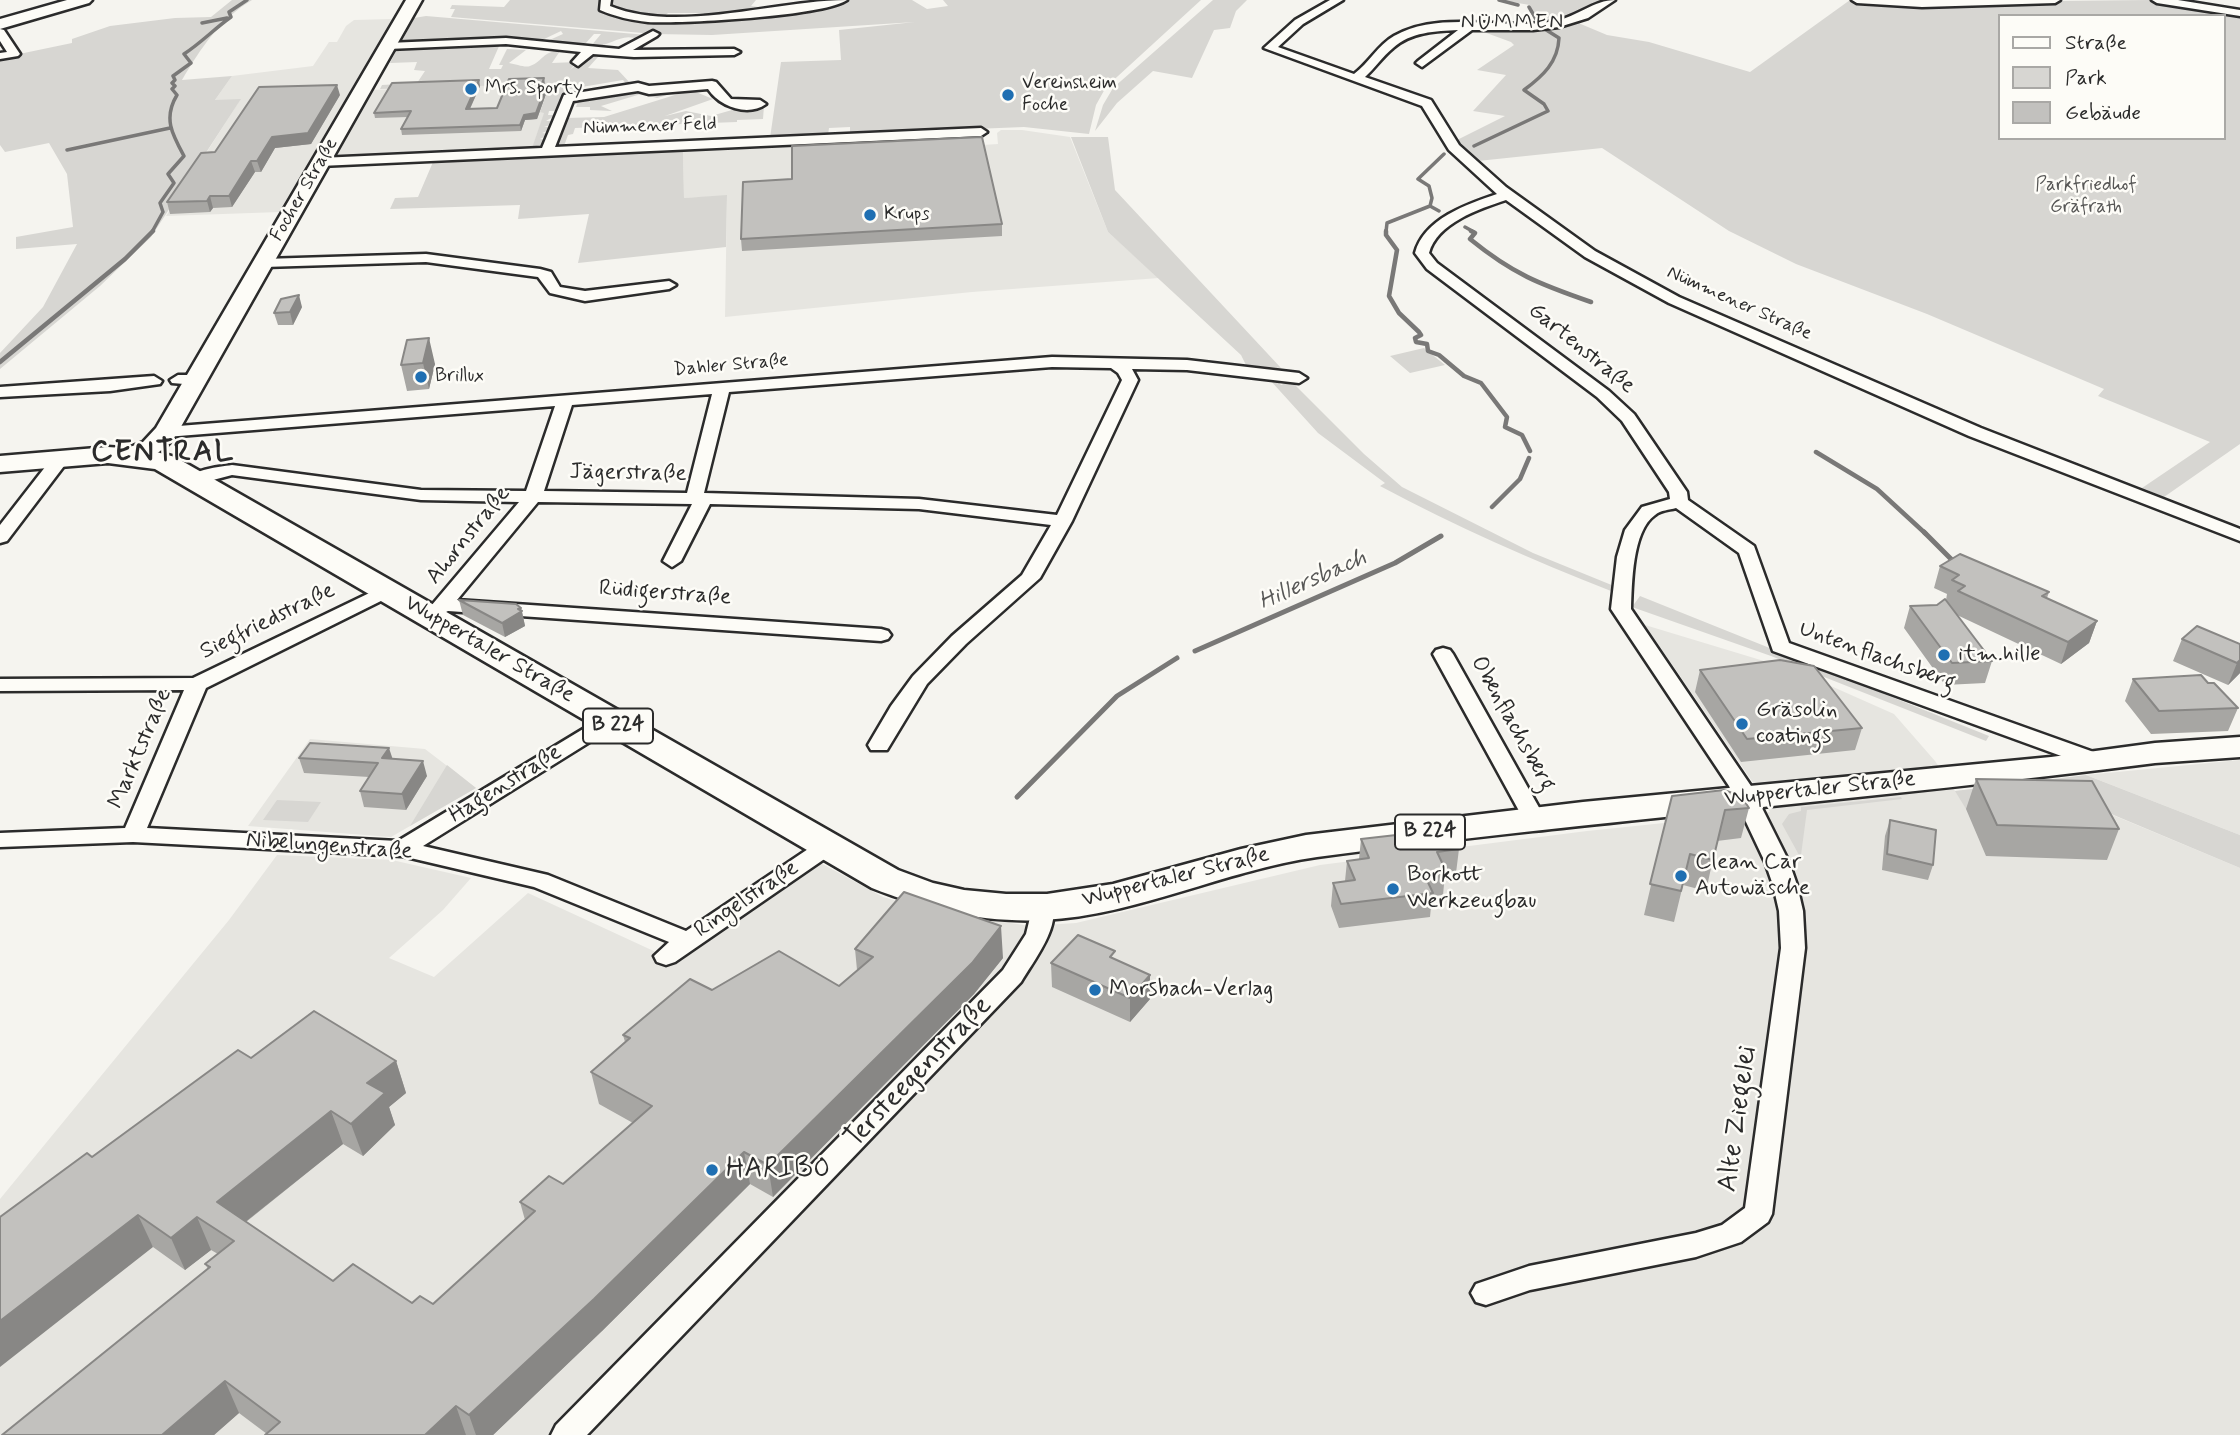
<!DOCTYPE html>
<html>
<head>
<meta charset="utf-8">
<style>
  body { margin:0 }
  #map { position:relative; width:2240px; height:1435px; overflow:hidden; background:#f5f4ef; font-family:Mynerve,sans-serif }
  canvas { display:block }
  .legend { position:absolute; left:1998px; top:14px; width:228px; height:126px; box-sizing:border-box; background:#fdfcf7; border:2px solid #a9a8a5; margin:0; padding:9px 12px; list-style:none; font-size:21px; color:#2b2b2b }
  .legend li { display:flex; align-items:center; gap:14px; height:35px }
  .legend b { width:35px; border:2px solid #a9a8a5 }
</style>
</head>
<body>
<div id="map">
<canvas width="2240" height="1435"></canvas>
<ul class="legend">
<li><b style="height:9px;background:#fdfcf7"></b>Straße</li>
<li><b style="height:19px;background:#d7d6d2"></b>Park</li>
<li><b style="height:19px;background:#c2c1be"></b>Gebäude</li>
</ul>
</div>
<script>
const c = document.querySelector('canvas').getContext('2d');
c.lineJoin = 'round';
function paint(path, color) { c.fillStyle = color; c.fill(path, 'evenodd'); }
function stroke(path, color, width, dash) { c.strokeStyle = color; c.lineWidth = width; c.lineCap = dash ? 'butt' : 'round'; c.setLineDash(dash || []); c.stroke(path); }
function label(font, color, halo, rows, align = 'center') {
  c.font = font + ' Mynerve,sans-serif'; c.lineWidth = 5; c.setLineDash([]); c.textBaseline = 'middle'; c.strokeStyle = halo; c.fillStyle = color; for (const [text, x, y, turn = 0] of rows) {
    c.save(); c.translate(x, y); c.rotate((+turn || 0) * Math.PI / 180); c.textAlign = isNaN(turn) ? turn : align; if (halo) c.strokeText(text, 0, 0); c.fillText(text, 0, 0); c.restore();
  }
}
paint(new Path2D(`
  M392 19 280 212 166 216 240 100H215L232 76 313 66 329 42H337L346 26 354 20Z
  M551 83 540 112H545L532 149 343 157 337 154 371 90Z
  M1001 130H1022L1070 137 1108 232 1159 278 972 292 725 317 727 196 684 198 683 150 937 140 966 146 998 144 997 133Z
  M1645 625 1797 671 1894 714 1935 761 1955 791 2036 783 2240 868V1435H0V1199L229 920 277 855 392 860 471 878 443 910 389 958 434 977 528 893 671 959 817 861 883 897 933 911 1030 926 1076 923 1320 865 1587 831 1770 812 1754 784Z
  M310 739 425 749 476 788 391 837 248 826Z
  M2240 760V835L2086 775Z`), '#e6e5e0');
paint(new Path2D(`
  M232 0H252C220 19 201 48 182 80L232 76 215 100 241 99 151 237 100 286 0 369V353L43 307 77 244 16 249V237L73 227 67 174 49 143 5 152 0 145V58L72 43V39L110 26 175 18 211 17Z
  M510 0H601L599 8C626 32 799 12 839 5L838 3 850 0H912L927 9 948 6 943 0H1201L1106 87 1096 105 1089 134 1024 127 850 134V127L829 128 828 135 770 138 781 62 841 60 839 30 915 22 712 35 655 34 451 17 455 9H450L452 5 504 7Z
  M610 0H756L751 6 758 7 734 14V11L704 15V13H668L666 15 614 11 607 3Z
  M1213 0H1247L1236 11 1230 28 1214 30 1192 78 1153 71 1117 103 1095 131 1103 105 1113 88Z
  M1499 0H1604C1582 16 1564 22 1537 26L1530 5Z
  M1850 0 1863 3 2150 0 2240 14V444L2164 497 2142 488 2210 442 2098 396 2104 389 1927 314 1796 264 1729 231 1602 148 1478 161 1455 141 1505 116 1473 111 1506 75 1477 70 1514 45 1511 42 1481 31 1549 28 1576 22 1607 35 1649 42 1750 72ZM2000 16H2224V138H2000Z
  M426 16 647 35 639 40C621 31 611 48 591 46L601 34H594L585 44 588 46 545 42 563 34 561 31 540 41 524 38 485 40V37L465 38 463 41 401 43 414 18Z
  M500 44 489 69H501L503 65H499L507 49 526 50 509 63C516 64 525 68 530 66 544 61 542 51 560 51L552 63 577 62 570 70 588 55 610 56 598 57 588 68 618 70 631 84 628 86 623 80 564 90 568 95 562 96 557 111H549L548 115H556L546 121H554L553 124 544 127H552L551 130 542 133 550 134 540 139 548 140 546 145 532 148 544 113 540 112 546 95 541 94 545 84 380 89 382 85 417 83 425 71 414 70 417 62 390 63 398 47Z
  M639 90 645 93 677 92 657 98 641 94 601 106 612 111 590 110V107H576L577 104H570L582 97 584 100Z
  M691 90 713 99 665 116 686 111 711 116 732 110 764 106 763 119 737 120V122L575 128 573 134 568 135 564 146 556 145 565 118 604 117Z
  M1071 137H1108L1115 190 1281 368 1246 365 1241 355 1108 232Z
  M683 150 684 198 727 195 726 247 578 263 589 214 518 219 520 205 390 209 395 198 418 197 433 162Z
  M1424 348 1445 365 1410 373 1390 356Z
  M1270 380H1277L1281 385 1291 381 1364 454 1402 487 1533 553 1614 586 1611 591C1532 560 1455 526 1380 486L1385 483 1318 433Z
  M1640 596 1989 736 1986 741 1771 656 1632 607Z
  M447 765 476 788 410 826Z
  M2086 775 2240 835V868L2085 803 2081 811 1966 809 1955 791Z
  M1901 797 1902 799 1807 810 1801 855H1799L1782 824 1789 814 1801 811V807Z
  M277 800 321 802 308 822 263 820Z`), '#d7d6d2');
stroke(new Path2D(`
  M1499 0 1518 5
  M202 23 227 18
  M1474 146 1548 111 1544 104 1524 90C1543 76 1558 62 1559 38L1540 26 1529 7
  M67 150 170 128
  M1430 206 1432 198 1429 186 1418 179 1444 154
  M1430 206 1439 211
  M1465 227 1474 232
  M152 232 163 212 160 203 174 183 168 174 184 156C172 134 163 118 177 95L172 89 175 86 172 83 175 80 173 76 191 63 184 54C201 43 214 29 231 17L229 12 247 0
  M1386 232 1387 223 1430 206`), '#797877', 3.5);
stroke(new Path2D(`
  M1386 231V235L1397 250 1389 296 1399 313 1419 332 1421 335 1415 338 1416 342 1427 344 1428 351 1439 355 1464 376 1481 383 1507 417 1505 427 1522 435 1530 451
  M1471 231 1475 233 1470 239C1513 274 1539 284 1591 302
  M0 362 125 259 153 231
  M1816 452 1877 489 1926 534
  M1492 507 1520 479 1529 458`), '#797877', 4.5);
stroke(new Path2D(`
  M1924 532 1956 564
  M1195 651 1395 563 1441 536
  M1017 797 1117 696 1177 658`), '#797877', 5);
const street = new Path2D(`
  M601 0H611L610 6C678 34 776 0 847 0 825 16 681 24 648 22 631 20 616 17 600 10Z
  M1330 0H1343L1303 24 1278 47 1354 74C1369 63 1378 45 1394 36 1441 9 1504 31 1555 21 1577 17 1594 0 1615 0L1588 18 1559 27 1533 30H1472L1422 67 1416 63 1418 61 1458 30C1436 31 1410 32 1393 48 1382 57 1375 68 1365 77L1431 100 1459 145 1506 187 1595 251 1679 297 1981 428 2240 529V541L1969 436 1669 303 1585 257 1506 200C1479 209 1437 223 1429 253L1437 263 1609 391 1634 414 1687 492 1688 500 1754 546 1789 643 2102 755 2105 760 2102 765H2086L1773 651 1739 553 1676 508C1669 510 1661 510 1655 515 1632 531 1632 584 1631 609L1751 786 1789 862 1797 885 1803 911 1805 948 1772 1214 1768 1222 1741 1242 1696 1257 1530 1290 1486 1305 1476 1302 1471 1293 1476 1284 1529 1266 1696 1233 1722 1225 1745 1208 1781 948 1779 911 1773 885 1765 862 1729 786 1611 609 1617 557 1625 530 1642 507 1670 499 1669 492 1622 421 1597 397 1427 269 1415 253C1424 219 1467 204 1497 194L1449 150 1422 106 1264 48 1295 20Z
  M1852 0H2060L2055 3 1922 7 1857 3Z
  M2152 0H2178L2240 10V16L2157 3Z
  M0 29 4 30 20 54 18 56 0 59V53L7 52 0 41Z
  M653 31 659 34 657 36 633 50 734 49 740 52 734 55 634 57 593 54 578 66 572 62 581 52 506 44 388 49 382 46 388 43 506 38 619 49Z
  M712 81 716 82 731 99 760 100 766 104C748 117 720 107 708 89L649 94 638 91 573 101 555 147 981 128 987 132 981 136 320 166 313 162 320 158 542 148 564 95 638 83 649 86Z
  M426 254 540 269 551 272 560 287 585 291 669 281 676 285 669 289 585 301 550 293 538 277 426 262 264 267 257 263 264 259Z
  M1052 357 1187 360 1299 373 1307 378 1299 383 1187 370 1132 369 1138 380 1072 521 1040 578 966 644 927 684 887 750H871L868 745 891 706 913 676 952 636 1022 575 1051 525 919 509 710 504 681 561 672 567 663 561 692 504 538 502 457 600 881 629 888 631 891 635 888 639 881 641 448 611 438 616 431 614 428 610 431 606 519 502 421 500 232 475 194 485 185 480C196 469 217 467 232 465L421 490 526 491 555 406 166 437 158 432 166 427ZM1052 367 1111 368 1118 373 1122 380 1057 515 919 499 704 493 729 392ZM712 394 687 493 544 491 572 405Z
  M178 375H196L204 380 196 385 172 383 170 380Z
  M154 376 162 381 160 384 110 391 0 397V387Z
  M55 461 64 466 7 541 0 543V525L49 462Z
  M386 585 396 591 393 595 206 688 147 828 398 841 603 717H617L621 721 617 725 423 846 548 875 686 931 820 841 828 839 836 841 839 846 836 851 675 962 666 965 657 962 654 956 669 942 534 887 402 856 133 842 0 847V833L125 828 184 690 0 691V679L193 678Z
  M1443 648 1450 650 1453 654 1546 820 1543 825 1535 827 1527 825 1524 820 1433 654 1436 650Z
  M1042 899 1050 901C1064 923 1032 963 1021 982L587 1435H551L556 1425 1003 970 1026 934 1034 901Z`);
const secondary = new Path2D(`
  M67 0H92L89 3 0 29V19Z
  M406 0H422L178 432C166 450 145 466 122 460L119 455 122 450 143 442 156 428Z`);
const primary = new Path2D(`
  M108 447 149 450 175 457 898 870 933 883 964 890 1006 894H1047L1113 884 1241 849 1306 835 1583 802 2051 757 2155 743 2240 737V757L2155 763C1877 799 1596 820 1317 857 1225 870 1138 915 1044 920 985 923 927 910 872 888L155 469 108 463 0 472V456Z`);
stroke(street, '#2b2b2b', 5);
stroke(secondary, '#2b2b2b', 5);
stroke(primary, '#2b2b2b', 5);
paint(street, '#fdfcf7');
paint(secondary, '#fdfcf7');
paint(primary, '#fdfcf7');
paint(new Path2D(`
  M545 84 543 89 546 94 537 119 525 120 521 131 402 135 401 129 408 117 375 118 374 113 480 86 470 109 497 108Z
  M340 95 311 144 275 148 261 172H255L232 207 213 208 210 212 170 214 167 202 215 152Z
  M1002 224V236L742 251 741 239Z
  M302 307 293 325H278L274 313Z
  M407 340 435 364 429 389 407 391 401 365Z
  M1940 566 2049 592 2047 598 2097 621 2089 643 2061 664 1957 615 1992 661 1985 683 1945 685 1904 628 1910 606 1937 605 1946 600 1947 594 1934 588Z
  M459 600 522 611 525 626 505 637 463 615Z
  M2182 639 2240 644V673L2228 685 2173 661Z
  M1700 670 1862 728 1855 750 1741 762 1695 692Z
  M2133 679 2208 683 2238 708 2228 731 2151 734 2125 701Z
  M299 758 392 759 427 776 406 810 364 807 360 791 369 777 304 773Z
  M1976 779 2119 829 2107 860 1986 856 1966 809Z
  M1672 796 1749 808 1741 838 1717 841 1706 891 1683 885 1674 922 1644 915Z
  M1890 820 1933 865 1928 880 1882 870 1885 836Z
  M1361 839 1459 849 1456 873 1445 874 1443 895 1432 896 1430 917 1339 928 1331 906 1333 883 1345 881 1347 861 1359 859Z
  M855 949 1003 958 974 994 773 1197 750 1184 602 1331 493 1435H265L267 1434 239 1413 214 1435 208 1269 205 1264 218 1254 211 1250 185 1270 153 1247 92 1157 251 1058 396 1061 406 1093 389 1107 395 1125 363 1156 343 1144 246 1222 333 1281 412 1303 433 1304 525 1220 520 1202 563 1184 633 1123 599 1104 591 1072 625 1042 623 1035 712 990 839 986 857 970Z
  M1115 959 1150 999 1130 1022 1052 987 1051 963Z`), '#a7a6a3');
paint(new Path2D(`
  M544 78 545 84 541 94 540 89Z
  M479 80 480 86 467 115 466 109Z
  M337 85 340 95 311 144 275 148 261 172 257 161 272 137Z
  M545 89 546 94 537 119 525 120 521 131 520 125 524 115Z
  M251 161 255 172 232 207 229 196Z
  M210 196 213 208 210 212 207 201Z
  M299 295 302 307 293 325 290 312Z
  M429 338 435 364 429 389 423 363Z
  M521 608 525 626 505 637 502 623Z
  M2097 621 2089 643 2061 664 2068 642Z
  M2240 660V673L2228 685 2237 663Z
  M389 748 394 763 382 758Z
  M423 761 427 776 406 810 402 794Z
  M1001 926 1003 958 974 994 773 1197 768 1165Z
  M1150 975V999L1130 1022V998Z
  M396 1061 406 1093 389 1107 395 1125 363 1156 351 1124 367 1083Z
  M331 1111 343 1144 230 1234 217 1202Z
  M744 1152 750 1184 602 1331 493 1435H476L469 1415Z
  M138 1215 153 1247 0 1367V1321Z
  M197 1217 211 1250 185 1270 171 1238Z
  M225 1381 239 1413 214 1435H162Z
  M456 1406 466 1435H425Z`), '#888785');
const building = new Path2D(`
  M544 78 540 89H545L536 113 524 115 520 125 401 129 411 111 374 113 392 83 479 80 466 109 497 108 509 79Z
  M337 85 308 133 272 137 257 161H251L229 196H210L207 201 167 202 201 153 215 152 259 87Z
  M982 137 1002 224 741 239 743 182 792 179V146Z
  M299 295 290 312 274 313 281 299Z
  M429 338 423 363 401 365 407 340Z
  M1960 554 2049 592 2042 596 2097 621 2068 642 1958 591 1965 586 1952 580 1959 575 1940 566Z
  M1945 599 1992 661 1952 663 1910 606 1937 605Z
  M459 600 516 604 521 608 518 609 522 611 502 623Z
  M2197 626 2240 644V660L2237 663 2182 639Z
  M1780 660 1814 666 1862 728 1747 739 1700 670Z
  M2201 675 2208 683H2214L2238 708 2159 711 2133 679Z
  M310 743 389 748 382 758 423 761 402 794 360 791 378 763 299 758Z
  M1976 779 2092 781 2119 829 1997 825Z
  M1724 790 1741 796 1749 808 1725 810 1713 860 1690 854 1681 891 1650 884 1672 796Z
  M1890 820 1936 830 1933 865 1887 854Z
  M1449 829 1459 849 1437 852 1446 871 1424 874 1433 893 1341 904 1333 883 1355 880 1347 861 1369 858 1361 839Z
  M904 892 1001 926 972 963 768 1165 744 1152 594 1299 469 1415 456 1406 425 1435H265L280 1422 225 1381 162 1435H2L210 1267 205 1264 234 1241 197 1217 171 1238 138 1215 0 1321V1217L87 1153 92 1157 238 1050 251 1058 314 1011 396 1061 367 1083 385 1093 351 1124 331 1111 217 1202 333 1281 353 1264 412 1303 420 1296 433 1304 535 1211 520 1202 549 1176 563 1184 652 1106 591 1072 630 1038 623 1035 690 979 712 990 779 951 839 986 873 957 855 949Z
  M1078 935 1115 951 1110 957 1150 975 1130 998 1051 963Z`);
paint(building, '#c2c1be');
stroke(building, '#888785', 2);
for (const [x, y, r, color] of [
  [471,89,7,"#1f6fb2"],
  [1008,95,7,"#1f6fb2"],
  [870,215,7,"#1f6fb2"],
  [421,377,7,"#1f6fb2"],
  [1944,655,7,"#1f6fb2"],
  [1742,724,7,"#1f6fb2"],
  [1681,876,7,"#1f6fb2"],
  [1393,889,7,"#1f6fb2"],
  [1095,990,7,"#1f6fb2"],
  [712,1170,7,"#1f6fb2"]
]) { const dot = new Path2D(); dot.arc(x, y, r, 0, 2 * Math.PI); c.fillStyle = color; c.fill(dot); stroke(dot, '#fdfcf7', 2.5); }
label('19px', '#2b2b2b', '#fdfcf7', [
  ["Vereinsheim",1022,84],
  ["Foche",1022,106],
  ["Mrs. Sporty",485,89],
  ["Krups",884,215],
  ["Brillux",435,377]
], 'left');
label('19px', '#2b2b2b', '#fdfcf7', [
  ["Nümmener Feld",650,127,-2],
  ["Focher Straße",305,190,-60],
  ["Nümmener Straße",1739,304,24],
  ["Dahler Straße",731,366,-5]
]);
label('19px', '#565655', '#fdfcf7', [
  ["Parkfriedhof",2086,186],
  ["Gräfrath",2086,208]
]);
c.letterSpacing = '2px';
label('21px', '#2b2b2b', '#fdfcf7', [
  ["NÜMMEN",1513,24]
]);
c.letterSpacing = '0px';
for (const [x, y, w] of [
  [618,726,70],
  [1430,832,70]
]) { const box = new Path2D(); box.roundRect(x - w / 2, y - 17.5, w, 35, 5); c.fillStyle = '#fdfcf7'; c.fill(box); stroke(box, '#2b2b2b', 2); }
label('bold 21px', '#2b2b2b', null, [
  ["B 224",618,726],
  ["B 224",1430,832]
]);
label('23px', '#2b2b2b', '#fdfcf7', [
  ["Gartenstraße",1581,349,39],
  ["Jägerstraße",628,474,1],
  ["Ahornstraße",469,536,-51],
  ["Rüdigerstraße",665,594,4],
  ["Siegfriedstraße",268,622,-26],
  ["Wuppertaler Straße",489,650,30],
  ["Untenflachsberg",1877,657,20],
  ["Obenflachsberg",1512,724,61],
  ["Marktstraße",141,749,-67],
  ["Hagenstraße",506,785,-32],
  ["Wuppertaler Straße",1820,790,-6],
  ["Nibelungenstraße",329,847,4],
  ["Wuppertaler Straße",1176,878,-14],
  ["Ringelstraße",747,900,-34]
]);
label('23px', '#2b2b2b', '#fdfcf7', [
  ["itm.hille",1958,655],
  ["Gräsolin",1756,711],
  ["coatings",1756,737],
  ["Clean Car",1695,863],
  ["Autowäsche",1695,889],
  ["Borkott",1407,876],
  ["Werkzeugbau",1407,902],
  ["Morsbach-Verlag",1109,990]
], 'left');
label('italic 24px', '#585857', '#fdfcf7', [
  ["Hillersbach",1313,581,-24]
]);
label('28px', '#2b2b2b', '#fdfcf7', [
  ["Tersteegenstraße",919,1073,-46],
  ["Alte Ziegelei",1739,1119,-82]
]);
label('28px', '#2b2b2b', '#fdfcf7', [
  ["HARIBO",726,1170]
], 'left');
c.letterSpacing = '2px';
label('bold 30px', '#2b2b2b', '#fdfcf7', [
  ["CENTRAL",163,454]
]);
c.letterSpacing = '0px';
</script>
</body>
</html>
